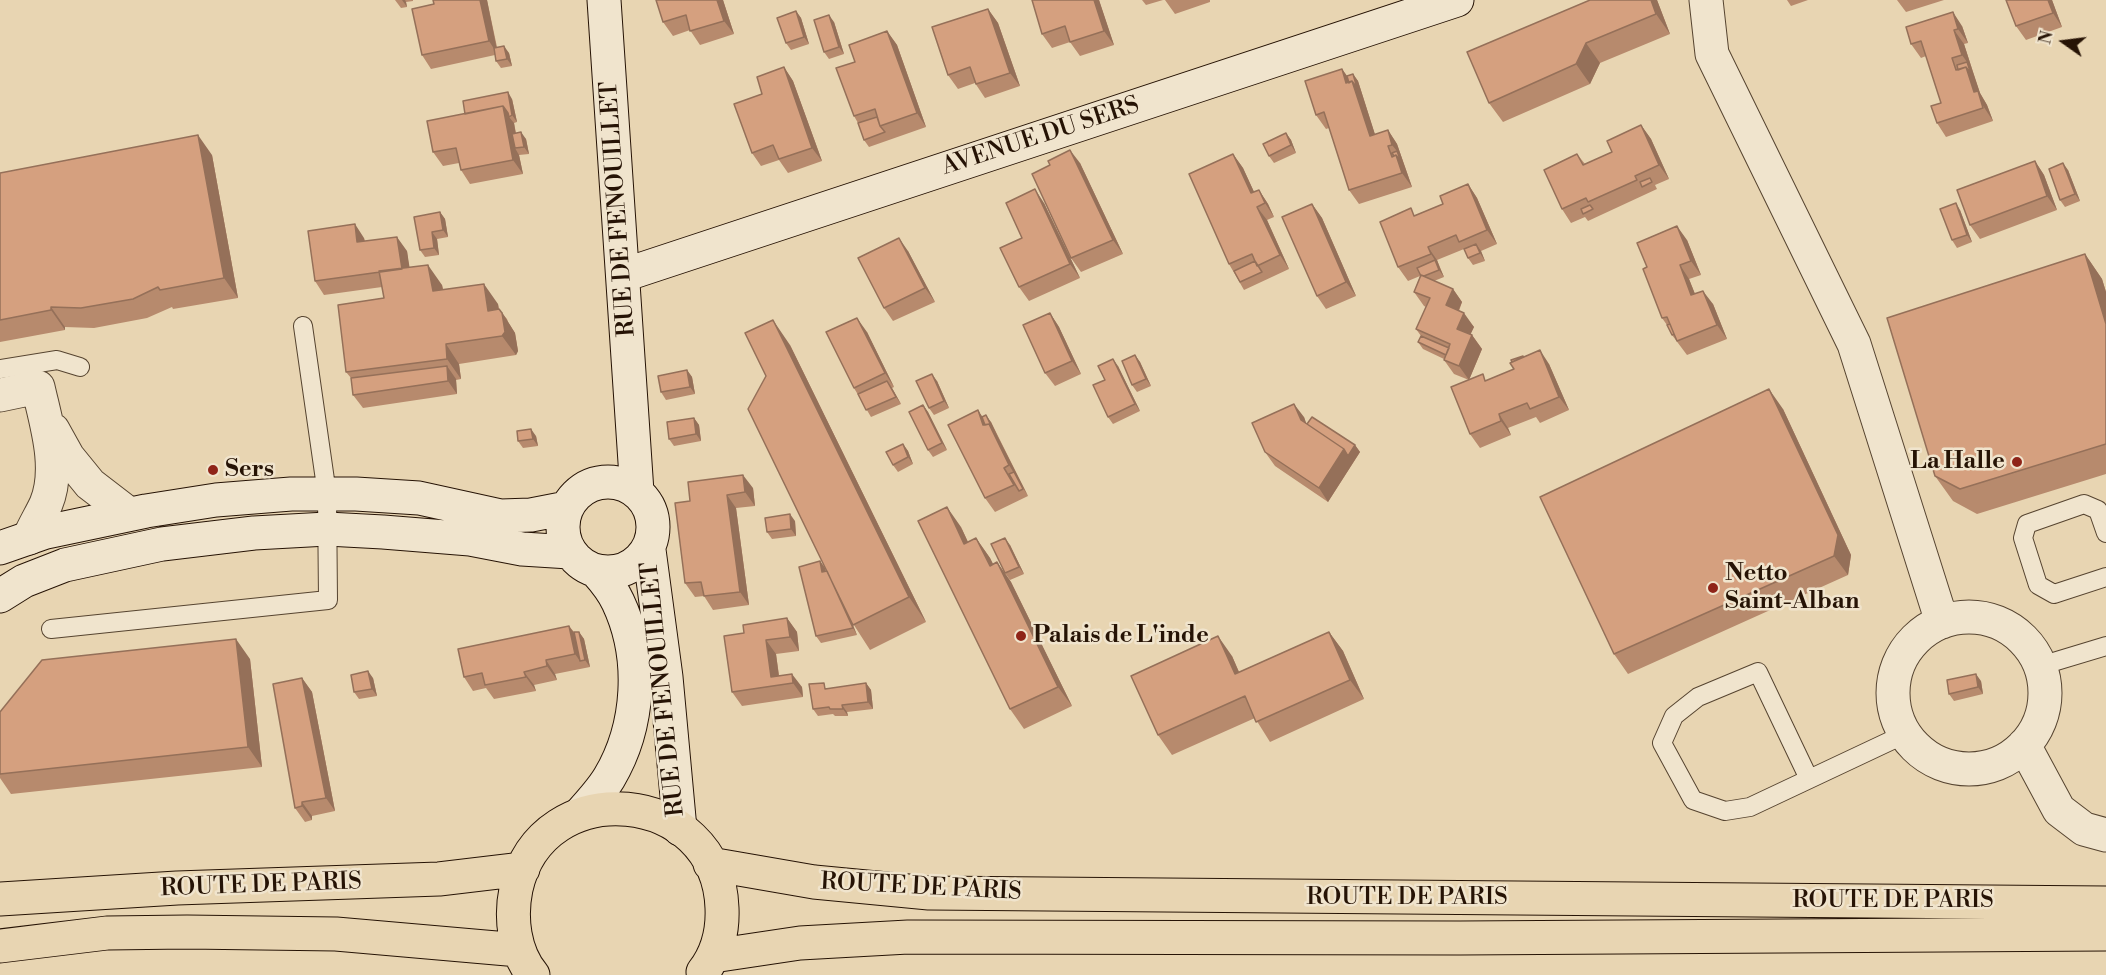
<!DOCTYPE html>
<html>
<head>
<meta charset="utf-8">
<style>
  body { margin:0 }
  #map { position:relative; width:2106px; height:975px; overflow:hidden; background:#e8d5b2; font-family:"Libre Bodoni",serif }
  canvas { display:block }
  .north { position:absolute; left:2034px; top:12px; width:60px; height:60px; -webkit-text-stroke:4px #f0e4cd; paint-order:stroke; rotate:284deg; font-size:16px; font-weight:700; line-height:24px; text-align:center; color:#261305 }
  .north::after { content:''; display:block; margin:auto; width:21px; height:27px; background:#261305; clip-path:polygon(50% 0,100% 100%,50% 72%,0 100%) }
</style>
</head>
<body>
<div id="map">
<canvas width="2106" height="975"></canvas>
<div class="north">N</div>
</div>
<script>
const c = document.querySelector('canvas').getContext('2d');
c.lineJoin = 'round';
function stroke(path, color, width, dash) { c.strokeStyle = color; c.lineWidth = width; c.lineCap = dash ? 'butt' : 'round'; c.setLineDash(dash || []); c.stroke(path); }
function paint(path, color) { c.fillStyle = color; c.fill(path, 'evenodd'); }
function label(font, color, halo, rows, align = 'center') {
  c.font = font + ' "Libre Bodoni",serif'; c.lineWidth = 5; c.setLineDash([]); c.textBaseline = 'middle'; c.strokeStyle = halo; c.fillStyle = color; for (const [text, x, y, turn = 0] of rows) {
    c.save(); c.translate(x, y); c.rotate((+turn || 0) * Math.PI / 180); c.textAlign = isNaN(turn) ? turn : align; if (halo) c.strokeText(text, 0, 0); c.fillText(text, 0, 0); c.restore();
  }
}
const lane = new Path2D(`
  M0 369 57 360 80 367
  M2106 533 2098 510 2084 504 2027 524 2023 538 2038 585 2054 594 2106 577
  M51 629 328 600 327 494 303 326
  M2040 666 2106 646
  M1809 779 1758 672 1698 697 1674 716 1662 743 1693 800 1725 811 1750 807 1905 734`);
const street = new Path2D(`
  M1706 0 1712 54 1854 344 1942 622
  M0 395 38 387C46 423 61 468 46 504 41 515 34 526 29 538
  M53 430 68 457 90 484 129 514
  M1893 693a76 76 0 1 1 152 0a76 76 0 1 1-152 0Z
  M2024 745 2059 810 2084 829 2106 835`);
const secondary = new Path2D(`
  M604 0 637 492
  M624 275 1457 0
  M563 527a45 45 0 1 1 90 0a45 45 0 1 1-90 0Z
  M0 548 46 532 146 511 216 500 291 494H356L419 498 501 516 531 515 567 508
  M649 550 666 677 680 829
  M0 596 24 581 65 565 162 544 254 533 327 529 383 532 470 539 522 549 570 552
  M580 814C590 803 601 791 609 778 640 726 644 657 618 602 613 591 605 581 597 572`);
const primary = new Path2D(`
  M710 864 814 882 929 893 2106 903
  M0 899 177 888 439 879 523 869
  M0 946 107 933 187 932 336 934 519 950
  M713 956 800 943 908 937 1460 938 2106 934
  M533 975C514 952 510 918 516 889 542 771 718 788 722 908 723 931 717 954 703 972`);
stroke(lane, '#564430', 20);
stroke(street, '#564430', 35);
stroke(secondary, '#261305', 35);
stroke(primary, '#261305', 35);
stroke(lane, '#f0e4cd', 18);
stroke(street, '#f0e4cd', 33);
stroke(secondary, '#f0e4cd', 33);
stroke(primary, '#e8d5b2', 33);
paint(new Path2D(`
  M395 0H413V1L406 2 407 7 401 8Z
  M487 0 497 47 509 53 512 66 501 68 496 61 495 55 431 69 422 55 434 4Z
  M723 0 734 34 700 45 690 30 673 36 663 22Z
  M1099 0 1114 45 1080 56 1070 42 1052 48 1042 34Z
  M1142 0H1163L1146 5Z
  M1165 0H1210V2L1175 14Z
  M1590 0H1657L1670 34 1600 63 1590 84 1503 122 1489 103Z
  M1787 0H1808L1791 6Z
  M1897 0H1944L1906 12Z
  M2006 0H2052L2062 27 2026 40 2016 26Z
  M988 9 998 23 1020 86 985 98 975 83 958 89 948 75Z
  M796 11 801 18 809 44 791 50 786 43Z
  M834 22 844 54 829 59 824 52Z
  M1962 26 1968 43 1964 44 1976 81 1980 93 1987 105 1993 121 1946 137 1937 123 1941 103 1926 56 1921 58 1911 44Z
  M887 31 897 45 926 127 869 147 864 140 858 123 854 116Z
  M784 67 793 81 822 161 788 173 779 160 761 166 752 153 762 94Z
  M1342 69 1347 76 1353 74 1358 81 1375 135 1388 130 1397 144 1412 187 1359 204 1349 190 1329 128 1326 129 1316 115Z
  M512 99 517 122 514 123 516 133 526 139 529 154 519 155 523 174 470 184 461 170 459 163 443 166 433 152 465 114Z
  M1641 125 1651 139 1669 179 1655 185 1657 189 1588 221 1585 217 1571 223 1562 209 1577 154 1585 164 1612 152Z
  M1286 133 1291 140 1296 153 1274 163 1269 156Z
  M1233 154 1243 168 1254 192 1259 190 1268 204 1274 217 1267 220 1289 269 1244 290 1229 264Z
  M212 155 238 298 173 309 172 307 147 318 94 328 65 327V330L0 342V173Z
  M2035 161 2044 175 2057 210 1980 239 1970 225Z
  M1080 163 1123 254 1081 272 1071 258Z
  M2068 170 2080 201 2065 207 2060 200Z
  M1468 184 1477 198 1497 244 1481 251 1485 261 1473 265 1468 258 1464 249 1437 260 1444 277 1434 281 1453 289 1462 302 1459 311 1474 327 1470 334 1472 335 1482 349 1469 380 1454 374 1444 360V359L1423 349 1418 342 1421 336 1416 329 1426 307 1424 306 1414 292 1420 276 1408 281 1398 267 1416 215 1443 204Z
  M1044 203 1080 278 1029 301 1019 287 1022 238Z
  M1312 204 1322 218 1356 296 1326 309 1317 296Z
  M1960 210 1972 242 1957 248 1952 240Z
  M440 212 445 219 448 237 437 239 439 255 425 257 420 250Z
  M364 238 365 241 407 251 409 268 442 285 443 289 498 304 499 310 507 319 508 322 515 333 518 351 516 355 459 364 461 379 456 380 457 394 363 408 353 395 351 378 346 372 384 298 382 287 324 295 315 281Z
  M1687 240 1701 275 1689 279 1695 294 1713 304 1727 339 1687 355 1672 335 1667 325 1662 318 1644 268Z
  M908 251 935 302 893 321 884 308Z
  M2085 254 2102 279 2106 292V474L1977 514 1953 501 1935 476Z
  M1050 313 1059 327 1081 374 1055 386 1045 373Z
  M867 332 894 387 892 388 901 404 871 417 854 388Z
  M790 345 926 622 870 650 852 622 857 635 821 643 816 636 820 561 825 568 826 572 827 571Z
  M1135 355 1140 362 1151 386 1137 392 1132 385Z
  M1524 357 1549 364 1569 410 1540 423 1536 417 1508 428 1511 435 1480 448 1470 434 1514 369Z
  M1118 366 1140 411 1113 424 1108 417 1105 380Z
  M687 370 692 377 695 394 666 400 661 392Z
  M937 381 949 408 934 415 929 408Z
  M923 405 928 412 947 450 933 457 928 450Z
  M1783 409 1851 555 1848 575 1628 674 1614 654Z
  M978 410 982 417 991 422 1028 496 995 512 985 498Z
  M1304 417 1306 424 1355 445 1360 452 1328 502 1275 466 1265 452Z
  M694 418 699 425 701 441 674 446 669 439Z
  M536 436 538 446 523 448 518 441Z
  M903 444 908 451 913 464 898 472 893 465Z
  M753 488 755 506 736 508 749 605 713 610 704 596 695 597 685 583 690 501Z
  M795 521 796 536 772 539 767 532Z
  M961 527 968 542 976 538 990 558 993 564 997 562 1011 582 1072 706 1024 729 1010 709Z
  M1010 545 1024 574 1010 580 1005 573Z
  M787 618 797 632 799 651 776 654 779 675 802 687 803 697 742 706 732 692 744 633Z
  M569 626 574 632H579L584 639 590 667 555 674 557 680 534 685 536 691 494 699 486 688 473 691 464 677Z
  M1329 632 1343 651 1364 699 1270 742 1255 718 1172 755 1158 735 1232 656 1239 672Z
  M250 659 262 767 11 794 0 778V712Z
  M302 678 312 692 335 811 312 816V820L305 822 295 808Z
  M373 678 377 696 359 699 354 692Z
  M1981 681 1983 694 1954 701 1949 694Z
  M866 683 871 690 873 709 847 712 848 716H835L833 714 818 716 813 709 828 689Z`), '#b78a6d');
paint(new Path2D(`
  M402 0H405L406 2 407 7Z
  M480 0H487L498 55 489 41Z
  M717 0H723L734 34 724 21Z
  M1094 0H1099L1114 45 1104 31Z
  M1651 0H1657L1670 34 1656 14Z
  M2048 0H2052L2062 27 2053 13Z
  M988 9 998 23 1020 86 1010 73Z
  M796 11 801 18 809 44 804 37Z
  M1953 12 1962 26 1968 43 1958 29Z
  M829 15 834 22 844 54 839 47Z
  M1954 30 1964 44 1972 69 1962 55Z
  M887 31 897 45 926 127 917 113Z
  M1586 43 1600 63 1590 84 1576 64Z
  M504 46 509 53 512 66 507 59Z
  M1967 62 1972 69 1976 81 1971 74Z
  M784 67 793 81 822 161 812 148Z
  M1966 67 1976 81 1980 93 1987 105 1993 121 1974 92Z
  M1342 69 1352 83H1346Z
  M1353 74 1358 81 1380 150 1370 136 1352 81Z
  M508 92 512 99 517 122 512 115Z
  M503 106 510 116 509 117 514 123 518 148H515L519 155 523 174 513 160Z
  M1641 125 1651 139 1669 179 1659 165Z
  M1388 130 1397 144 1412 187 1402 173 1396 155 1397 151 1392 145Z
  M521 132 526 139 529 154 524 147Z
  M1286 133 1291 140 1296 153 1291 145Z
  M198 135 212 155 238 298 224 278Z
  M1070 150 1080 163 1123 254 1113 240Z
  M1233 154 1243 168 1261 207 1251 193Z
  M2035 161 2044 175 2057 210 2047 196Z
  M2063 163 2068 170 2080 201 2075 194Z
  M1468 184 1477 198 1497 244 1487 230Z
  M1035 189 1044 203 1080 278 1070 264Z
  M1259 190 1268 204 1274 217 1265 203Z
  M1956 203 1960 210 1972 242 1967 235Z
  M1312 204 1322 218 1356 296 1346 282Z
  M1257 207 1267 220 1289 269 1280 255Z
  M440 212 445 219 448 237 443 230Z
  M355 224 364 238 367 256 357 242Z
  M1677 226 1687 240 1701 275 1691 261Z
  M432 232 437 239 439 255 434 248Z
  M397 237 407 251 412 283 402 269Z
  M899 238 908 251 935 302 925 288Z
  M1476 244 1481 251 1485 261 1480 253Z
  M1428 247 1437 260 1440 268 1431 254Z
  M2085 254 2102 279 2106 292V324Z
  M1435 260 1440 268 1444 277 1439 270Z
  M428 265 442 285 447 311 433 291Z
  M1680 265 1689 279 1701 309 1691 295Z
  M484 284 498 304 501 323 488 311Z
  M1453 289 1462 302 1455 319 1446 305Z
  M1703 291 1713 304 1727 339 1717 325Z
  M51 307 65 327V330L51 310Z
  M502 312 515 333 518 351 516 355 502 336Z
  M1050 313 1059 327 1081 374 1072 361Z
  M1464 313 1474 327 1467 342 1457 329Z
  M857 318 867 332 894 387 885 373Z
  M773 320 790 345 926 622 909 597Z
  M1472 335 1482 349 1469 380 1459 366Z
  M446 344 459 364 461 379 447 359Z
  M1540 350 1549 364 1569 410 1559 397Z
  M1135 355 1140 362 1151 386 1146 379Z
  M1113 359 1118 366 1140 411 1135 404Z
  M447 366 456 379 457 394 448 381Z
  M687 370 692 377 695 394 690 387Z
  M932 374 937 381 949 408 944 401Z
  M887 381 892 388 901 404 896 397Z
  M1769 389 1783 409 1851 555 1848 575 1834 556Z
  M1294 404 1304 417 1308 428 1301 420Z
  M923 405 928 412 947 450 942 443Z
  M978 410 987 424 983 425Z
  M1499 414 1508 428 1511 435 1501 421Z
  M986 415 991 422 998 437 993 430Z
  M694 418 699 425 701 441 696 434Z
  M989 424 998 437 1028 496 1009 465Z
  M531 429 536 436 538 446 533 439Z
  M903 444 908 451 913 464 908 457Z
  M1355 445 1360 452 1328 502 1319 488 1344 449Z
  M743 475 753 488 755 506 745 492Z
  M727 495 736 508 749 605 740 592Z
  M947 507 961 527 978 564 964 544Z
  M790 514 795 521 796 536 791 529Z
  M976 538 990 558 1004 586 990 566Z
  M1005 538 1010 545 1024 574 1019 567Z
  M820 561 825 568 827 579 822 572Z
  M997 562 1011 582 1072 706 1058 687Z
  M827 571 832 578 857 635 853 628Z
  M787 618 797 632 799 651 790 637Z
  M569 626 579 640 580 661 575 654Z
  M579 632 584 639 590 667 585 660Z
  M1329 632 1343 651 1364 699 1350 680Z
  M1218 636 1232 656 1248 693 1235 674Z
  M236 639 250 659 262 767 248 747Z
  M766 640 776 654 780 685 771 677Z
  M546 660 555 674 557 680 547 666Z
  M368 671 373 678 377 696 372 689Z
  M524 672 534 685 536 691 526 677Z
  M792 674 802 687 803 697 793 683Z
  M1976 674 1981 681 1983 694 1978 687Z
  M302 678 312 692 335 811 326 798Z
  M866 683 871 690 873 709 868 702Z
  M842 705 847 712 848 716 843 709Z
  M302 802 312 816V820L302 806Z`), '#957059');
const building = new Path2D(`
  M433 0H480L489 41 422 55 412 9 434 4Z
  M656 0H717L724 21 690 31 686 15 663 22Z
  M1032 0H1094L1104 31 1070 42 1065 26 1042 34Z
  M1590 0H1651L1656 14 1586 43 1576 64 1489 103 1467 52Z
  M2006 0H2048L2053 13 2016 26Z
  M988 9 1010 73 976 84 970 67 948 75 932 27Z
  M796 11 804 37 786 43 777 18Z
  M1953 12 1958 29 1954 30 1962 55 1952 58 1956 70 1966 67 1974 92 1978 91 1983 108 1937 123 1931 106 1941 103 1921 41 1911 44 1906 27Z
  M829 15 839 47 824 52 814 20Z
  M887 31 917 113 880 126 875 109 854 116 836 68 855 62 849 45Z
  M504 46 507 59 496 61 494 48Z
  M1967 62 1971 74 1966 67 1958 70 1957 65Z
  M784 67 812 148 779 159 773 145 752 153 734 104 762 94 757 77Z
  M1342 69 1346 83 1352 81 1370 136 1388 130 1392 145 1388 146 1392 157 1396 155 1402 173 1349 190 1324 112 1316 115 1305 81Z
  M1353 74 1357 88 1352 81 1349 83 1347 76Z
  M508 92 512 115 509 117 508 113 503 106 465 114 463 101Z
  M503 106 513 160 461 170 456 148 433 152 427 121Z
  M877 117 880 126 885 132 864 140 858 123Z
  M1641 125 1659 165 1635 176 1637 180 1588 202 1586 198 1562 209 1544 170 1577 154 1583 165 1612 152 1607 141Z
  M521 132 524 147 515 148 512 134Z
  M1286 133 1291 145 1269 156 1263 144Z
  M198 135 224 278 160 290 158 287 133 299 81 308 51 307V310L0 320V173Z
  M1070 150 1113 240 1071 258 1032 174 1050 165 1048 161Z
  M1397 151 1401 162 1396 155 1394 156 1392 153Z
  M1233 154 1251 193 1259 190 1265 203 1257 207 1280 255 1257 266 1252 254 1229 264 1189 174Z
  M2035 161 2047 196 1970 225 1957 190Z
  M2063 163 2075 194 2060 200 2049 169Z
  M1650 178 1652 182 1642 187 1640 182Z
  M1468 184 1487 230 1459 242 1456 235 1428 247 1431 254 1398 267 1380 222 1411 208 1414 216 1443 204 1440 196Z
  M1035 189 1070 264 1019 287 1000 248 1022 238 1006 203Z
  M1956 203 1967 235 1952 240 1940 209Z
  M1312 204 1346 282 1317 296 1282 217Z
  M1590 205 1593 209 1583 214 1581 209Z
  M440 212 443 230 432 232 434 248 420 250 414 217Z
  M355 224 357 242 397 237 402 269 315 281 308 231Z
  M1677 226 1691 261 1680 265 1691 295 1703 291 1717 325 1677 341 1667 317 1662 318 1643 269 1647 267 1637 243Z
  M899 238 925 288 884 308 858 258Z
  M1476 244 1480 253 1468 258 1464 249Z
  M2085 254 2106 324V444L1960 489 1935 476 1887 318Z
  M1435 260 1439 270 1424 276 1421 275V276L1417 268Z
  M1255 261 1262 272 1240 282 1234 271Z
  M428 265 433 291 484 284 488 311 499 309 502 313 505 332 502 336 446 344 447 359 346 372 338 305 384 298 379 271Z
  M1421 275 1453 289 1446 305 1464 313 1457 329 1472 335 1459 366 1444 360 1450 344 1416 329 1430 298 1414 292Z
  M1050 313 1072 361 1045 373 1023 325Z
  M857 318 885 373 854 388 826 332Z
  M773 320 909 597 853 625 748 409 766 376 745 333Z
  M1670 324 1674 334 1672 335 1667 325Z
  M1421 336 1449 348 1446 355 1418 342Z
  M1540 350 1559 397 1530 409 1527 403 1499 414 1501 421 1470 434 1451 387 1483 374 1485 381 1514 369 1510 363Z
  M1135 355 1146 379 1132 385 1122 361Z
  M1523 356V357L1512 362 1511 360Z
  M1113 359 1135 404 1108 417 1093 385 1105 380 1098 366Z
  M447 366 448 381 353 395 351 378Z
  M687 370 690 387 661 392 658 376Z
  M932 374 944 401 929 408 916 381Z
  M887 381 896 397 866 410 858 394Z
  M1769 389 1838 535 1834 556 1614 654 1540 497Z
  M1294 404 1301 420 1344 449 1319 488 1265 452 1252 423Z
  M923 405 942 443 928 450 909 412Z
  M978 410 983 425 989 424 1009 465 1004 468 1014 485 985 498 948 425Z
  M986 415 993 430 989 424 985 425 982 417Z
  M1312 417 1355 445 1348 456 1344 449 1307 424Z
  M694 418 696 434 669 439 667 422Z
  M531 429 533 439 518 441 517 431Z
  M903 444 908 457 893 465 886 452Z
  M1014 472 1023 489 1019 491 1009 474Z
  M743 475 745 492 727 495 740 592 704 596 701 582 685 583 675 503 690 501 688 482Z
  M947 507 964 544 976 538 990 566 997 562 1058 687 1010 709 918 521Z
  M790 514 791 529 767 532 765 518Z
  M1005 538 1019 567 1005 573 991 544Z
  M820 561 822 572 827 571 853 628 816 636 799 567Z
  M787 618 790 637 766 640 771 677 792 674 793 683 732 692 724 636 744 633 743 625Z
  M569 626 575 654 546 660 547 666 524 672 526 677 485 685 482 673 464 677 458 649Z
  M574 632H579L585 660 580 661Z
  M1329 632 1350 680 1256 722 1245 696 1158 735 1131 676 1218 636 1235 674Z
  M236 639 248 747 0 774V712L42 660Z
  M368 671 372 689 354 692 351 675Z
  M1976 674 1978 687 1949 694 1947 680Z
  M302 678 326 798 302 802V806L295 808 273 684Z
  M824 683 825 689 866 683 868 702 842 705 843 709H830L829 707 813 709 809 684Z`);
paint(building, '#d5a07f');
stroke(building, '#957059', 1.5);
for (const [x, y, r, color] of [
  [2017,462,6,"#8f2418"],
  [213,470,6,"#8f2418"],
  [1713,588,6,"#8f2418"],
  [1021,636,6,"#8f2418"]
]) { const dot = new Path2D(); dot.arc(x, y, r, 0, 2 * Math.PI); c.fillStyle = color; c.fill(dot); stroke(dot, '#f0e4cd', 2); }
label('24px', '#261305', '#f0e4cd', [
  ["AVENUE DU SERS",1041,137,-18],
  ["RUE DE FENOUILLET",619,209,-94],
  ["RUE DE FENOUILLET",664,689,-96],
  ["ROUTE DE PARIS",261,886,-2],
  ["ROUTE DE PARIS",921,888,3],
  ["ROUTE DE PARIS",1407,898],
  ["ROUTE DE PARIS",1893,901]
]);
label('bold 24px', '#261305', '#f0e4cd', [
  ["La Halle",2005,462,"right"],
  ["Sers",225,470],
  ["Netto",1725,574],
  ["Saint-Alban",1725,602],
  ["Palais de L'inde",1033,636]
], 'left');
</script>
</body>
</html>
